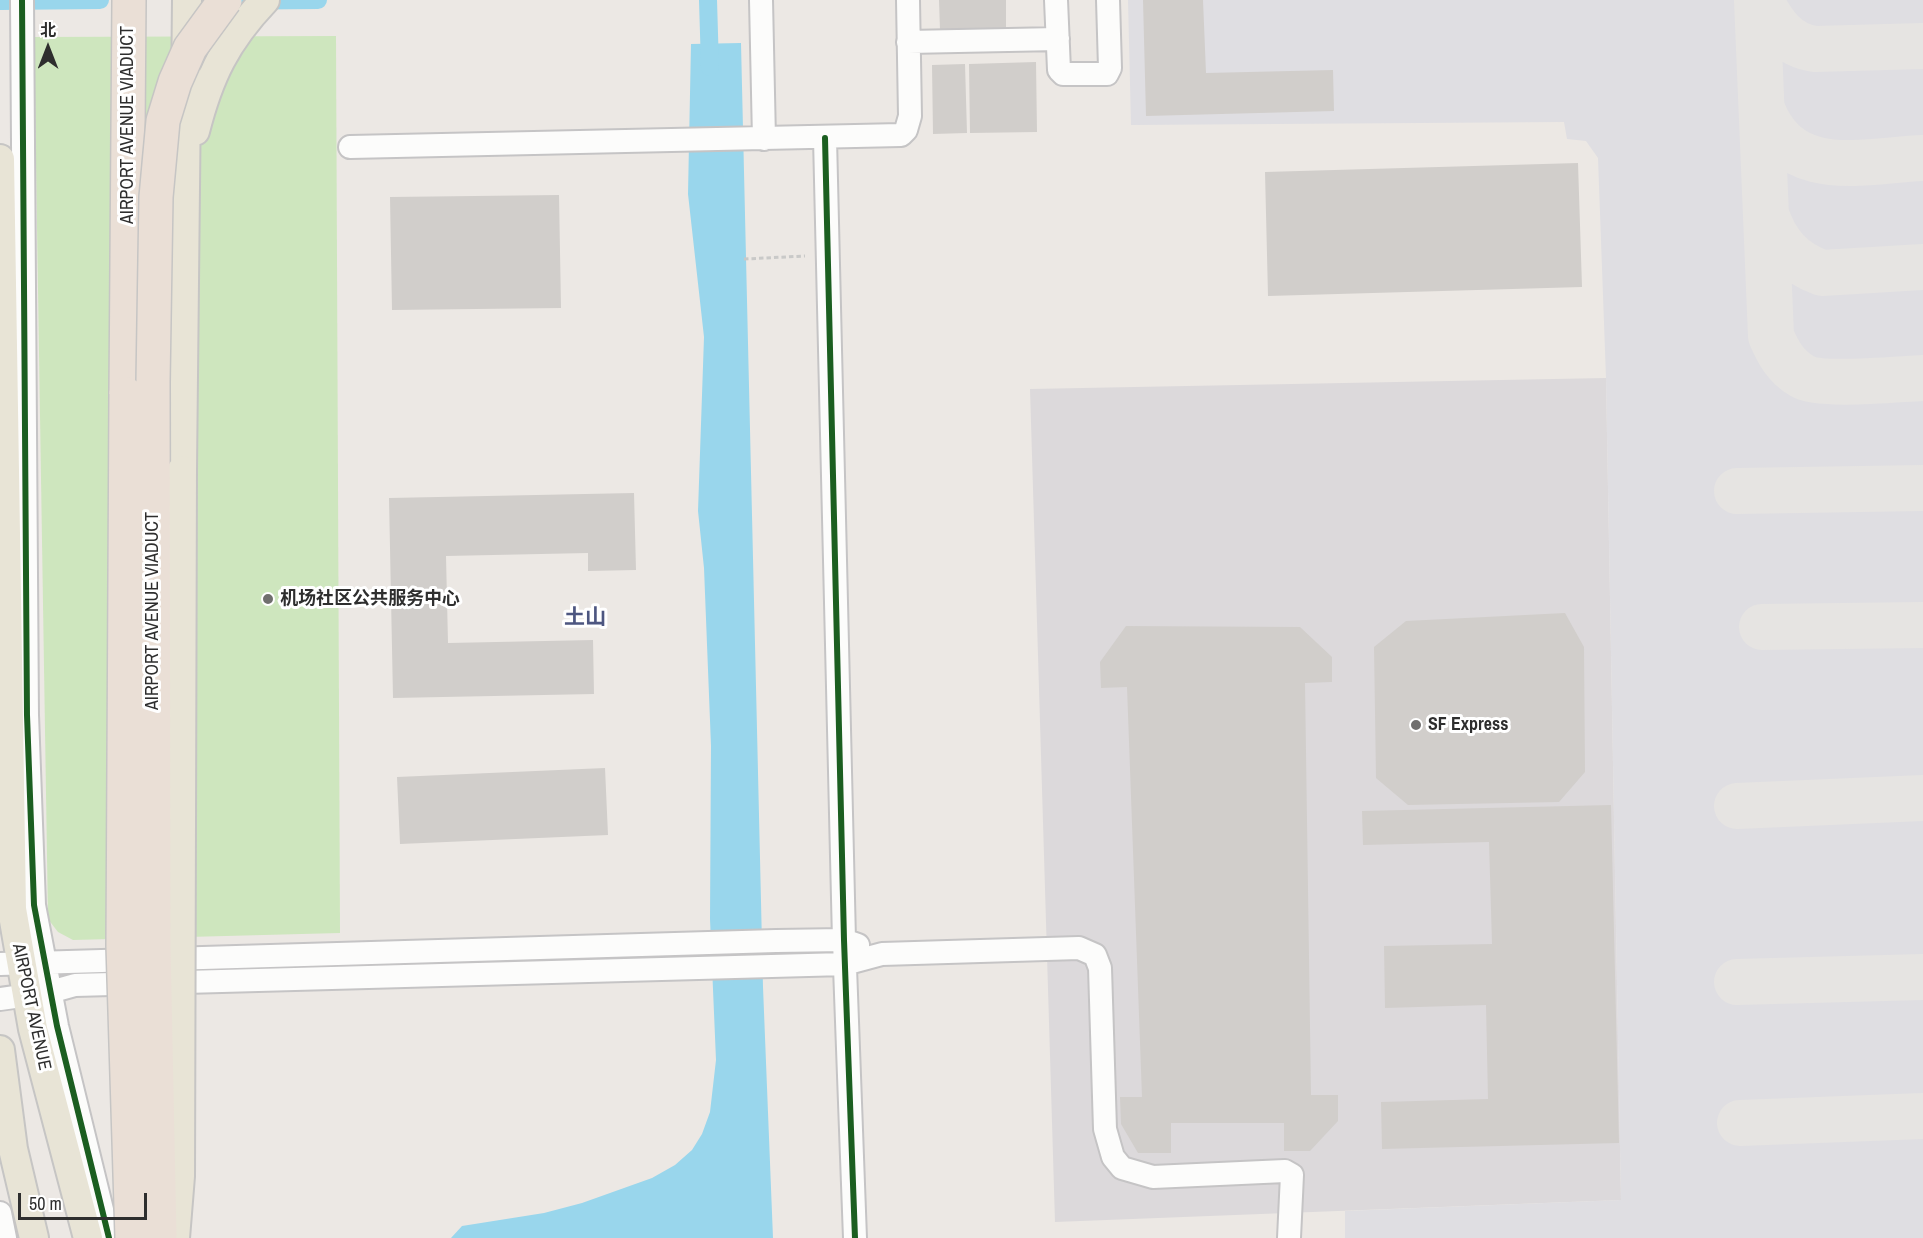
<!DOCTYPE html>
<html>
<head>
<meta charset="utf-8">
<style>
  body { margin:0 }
  #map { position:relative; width:1923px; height:1238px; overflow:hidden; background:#ece8e4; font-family:"Archivo Narrow","Noto Sans SC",sans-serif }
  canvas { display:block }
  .north { position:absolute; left:18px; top:18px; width:60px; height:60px; -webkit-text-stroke:4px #fff; paint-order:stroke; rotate:0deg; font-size:16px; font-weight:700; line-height:24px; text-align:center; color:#2e2e2e }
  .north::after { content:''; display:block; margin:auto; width:21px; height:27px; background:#2e2e2e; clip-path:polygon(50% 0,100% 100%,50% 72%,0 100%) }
  .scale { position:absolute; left:18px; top:1193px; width:129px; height:27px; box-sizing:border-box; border:3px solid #2e2e2e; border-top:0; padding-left:8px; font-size:18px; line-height:21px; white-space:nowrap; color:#2e2e2e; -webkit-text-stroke:4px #fff; paint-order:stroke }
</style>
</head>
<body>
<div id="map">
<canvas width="1923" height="1238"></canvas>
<div class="north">北</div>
<div class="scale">50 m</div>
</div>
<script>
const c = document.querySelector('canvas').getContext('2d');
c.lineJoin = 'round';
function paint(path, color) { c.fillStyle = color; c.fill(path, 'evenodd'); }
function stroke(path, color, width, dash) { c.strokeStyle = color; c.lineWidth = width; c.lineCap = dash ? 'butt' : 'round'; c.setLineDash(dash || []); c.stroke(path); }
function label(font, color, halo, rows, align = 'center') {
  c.font = font + ' "Archivo Narrow","Noto Sans SC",sans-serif'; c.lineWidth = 6; c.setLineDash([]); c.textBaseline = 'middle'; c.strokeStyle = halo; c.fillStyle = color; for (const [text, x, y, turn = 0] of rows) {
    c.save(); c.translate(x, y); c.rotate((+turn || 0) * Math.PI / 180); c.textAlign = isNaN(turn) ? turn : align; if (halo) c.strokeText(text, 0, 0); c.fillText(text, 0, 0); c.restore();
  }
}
paint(new Path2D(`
  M1606 378 1621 1200 1055 1222 1030 389Z`), '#dcd9db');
paint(new Path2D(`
  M1128 0H1923V1238H1345V1211L1621 1200 1606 378 1598 158 1586 141 1567 139 1564 122 1131 125Z`), '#dfdee2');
paint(new Path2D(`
  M336 36 340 933 73 940 58 932 48 919 34 37Z`), '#cee6be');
paint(new Path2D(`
  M741 43 763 987 773 1238H451L462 1226 544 1213 582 1203 652 1178 675 1165 692 1150 702 1134 710 1112 716 1060 710 919 711 746 704 568 698 511 704 337 688 194 691 44Z`), '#99d6ec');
stroke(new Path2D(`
  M708 0 710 67
  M0 1 100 0
  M203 1 318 0`), '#99d6ec', 18);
stroke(new Path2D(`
  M1757 0 1771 336C1778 352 1785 366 1802 376 1820 387 1898 379 1923 378
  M1760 0C1773 24 1786 45 1815 49L1923 46
  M1762 109C1790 182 1860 161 1923 158
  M1766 214C1776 244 1792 262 1822 273L1923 267
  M1737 491 1923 488
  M1762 627 1923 625
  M1737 806 1923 798
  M1737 982 1923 977
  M1740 1123 1923 1116`), '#e6e4e2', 46);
paint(new Path2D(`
  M939 0H1006V28L940 30Z
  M1143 0H1203L1206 73 1333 70 1334 111 1146 116Z
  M1036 62 1037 132 970 133 969 64Z
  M965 64 967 133 933 134 932 65Z
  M1578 163 1582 287 1268 296 1265 172Z
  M559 195 561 308 392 310 390 197Z
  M634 493 636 570 588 571V553L446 556 448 643 593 640 594 694 393 698 389 498Z
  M1565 613 1584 647 1585 772 1559 802 1408 805 1376 778 1374 647 1406 621Z
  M1126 626 1300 627 1332 657V682L1305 683 1311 1095H1338V1121L1310 1151H1284V1123H1171V1153H1138L1121 1124 1120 1097H1142L1127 687 1101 688 1100 662Z
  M605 768 608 835 400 844 397 777Z
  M1611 805 1619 1143 1382 1149 1381 1102 1488 1099 1486 1005 1385 1008 1384 946 1492 944 1489 842 1363 845 1362 811Z`), '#d1cecb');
const minor = new Path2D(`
  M22 0 27 715 34 905 57 1026 109 1238
  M761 0 764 139
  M1056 0 1059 70 1063 74H1107L1110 68 1108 0
  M908 42 1058 39
  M825 138 844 940 855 1238
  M350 147 901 135 906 130 910 116 908 0
  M0 964 776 941 844 940 858 945
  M0 999 50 992 75 985 845 964 882 954 1079 948 1095 955 1100 968 1105 1129 1113 1157 1122 1168 1153 1177 1285 1171 1292 1175 1289 1238
  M0 1213 5 1238`);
const major = new Path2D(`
  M195 131C209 76 226 41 265 0
  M0 159 12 909 33 1029 88 1238
  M182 470 187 0
  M0 1050 13 1149 34 1238`);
const highway = new Path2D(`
  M126 394 129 0`);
stroke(minor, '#c5c4c5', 26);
stroke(major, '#c6c5c4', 32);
stroke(highway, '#c6c5c4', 36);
stroke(new Path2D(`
  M744 259 805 256`), '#c9c9c8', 3, [4.5, 3]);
stroke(minor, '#fcfcfb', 22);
stroke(major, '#e8e4d6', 28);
stroke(highway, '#eadfd6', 33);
const majorBridge = new Path2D(`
  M175 1238 180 1176 182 470`);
const highwayBridge = new Path2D(`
  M126 394 123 946 132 1238
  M160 1238 154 946 153 382 156 197 163 121 175 82 190 48 225 0`);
stroke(majorBridge, '#c6c5c4', 32, []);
stroke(highwayBridge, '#c6c5c4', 36, []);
stroke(majorBridge, '#e8e4d6', 28);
stroke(highwayBridge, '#eadfd6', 33);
stroke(new Path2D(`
  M22 0 27 715 34 905 57 1026 109 1238
  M825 138 844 940 855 1238`), '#1b5e20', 6);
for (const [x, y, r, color] of [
  [268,599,6,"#706f6e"],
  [1416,725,6,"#706f6e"]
]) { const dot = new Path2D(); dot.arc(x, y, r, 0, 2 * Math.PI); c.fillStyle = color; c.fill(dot); stroke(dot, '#fff', 2); }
label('18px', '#2e2e2e', '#fff', [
  ["AIRPORT AVENUE VIADUCT",128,125,-90],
  ["AIRPORT AVENUE VIADUCT",153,611,-90],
  ["AIRPORT AVENUE",31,1007,78]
]);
label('bold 18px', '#2e2e2e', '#fff', [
  ["机场社区公共服务中心",280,599],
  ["SF Express",1428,725]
], 'left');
label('bold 21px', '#4d5680', '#fff', [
  ["土山",585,618]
]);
</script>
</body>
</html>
